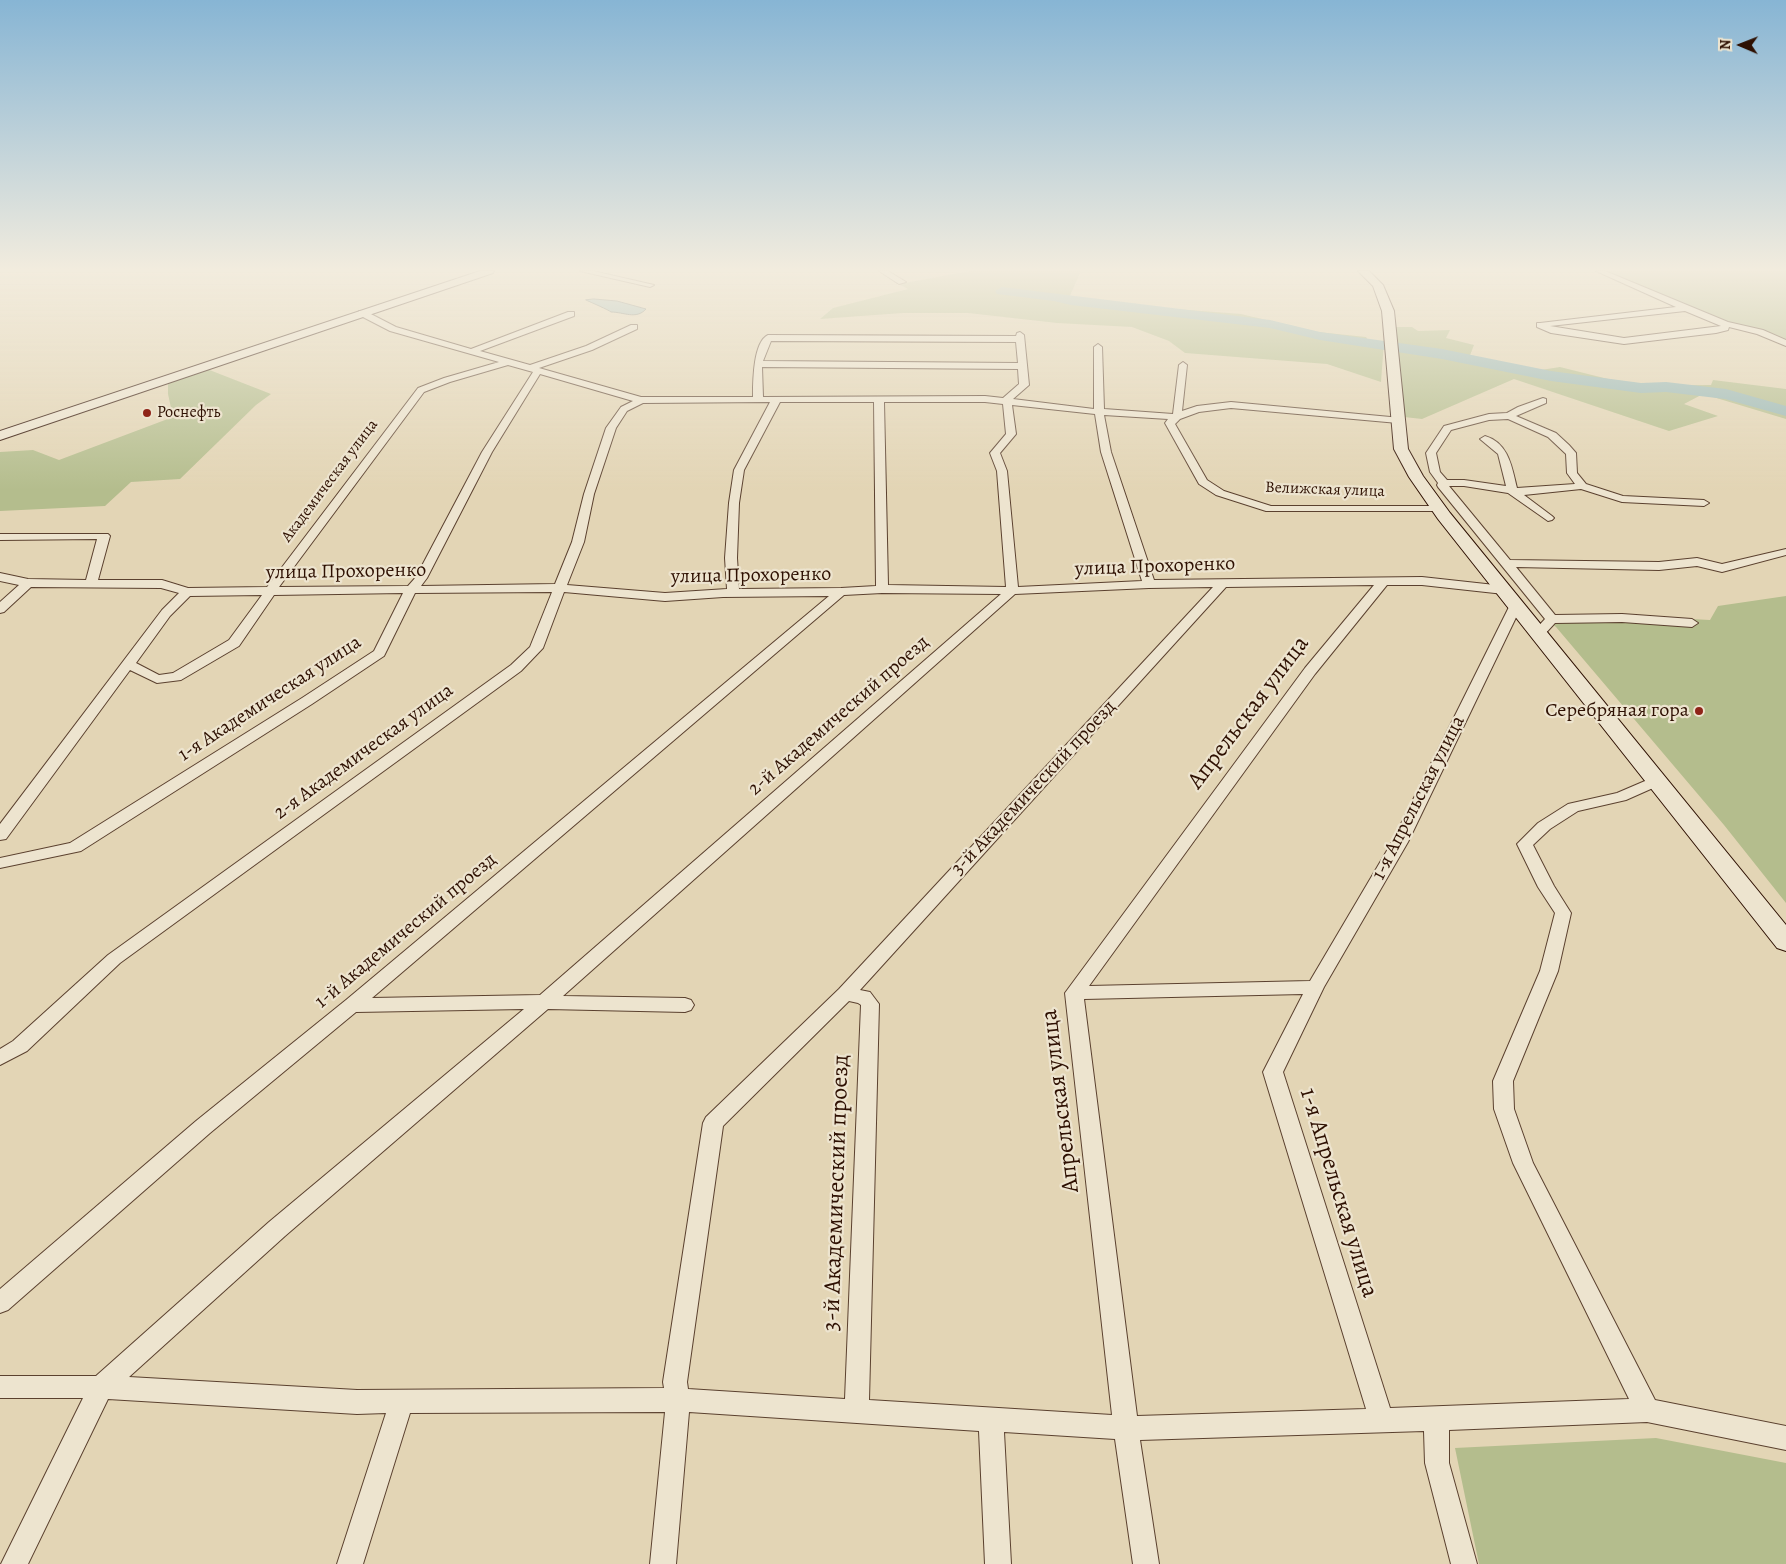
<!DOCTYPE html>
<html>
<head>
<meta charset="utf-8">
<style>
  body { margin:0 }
  #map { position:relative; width:1786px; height:1564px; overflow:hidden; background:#e3d5b5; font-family:Alegreya,serif }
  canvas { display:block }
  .north { position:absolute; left:1716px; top:20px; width:50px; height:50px; -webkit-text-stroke:4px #ede4cf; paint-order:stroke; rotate:271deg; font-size:14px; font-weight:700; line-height:20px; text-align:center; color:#2e1002 }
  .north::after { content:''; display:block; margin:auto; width:18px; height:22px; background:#2e1002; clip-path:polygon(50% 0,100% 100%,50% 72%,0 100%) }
</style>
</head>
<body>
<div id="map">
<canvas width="1786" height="1564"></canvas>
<div class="north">N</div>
</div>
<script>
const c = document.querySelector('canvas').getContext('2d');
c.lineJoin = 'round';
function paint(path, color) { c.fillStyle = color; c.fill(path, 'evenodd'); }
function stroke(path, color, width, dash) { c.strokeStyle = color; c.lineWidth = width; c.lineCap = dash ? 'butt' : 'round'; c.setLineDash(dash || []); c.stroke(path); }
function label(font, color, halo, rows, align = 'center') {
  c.font = font + ' Alegreya,serif'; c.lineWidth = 4.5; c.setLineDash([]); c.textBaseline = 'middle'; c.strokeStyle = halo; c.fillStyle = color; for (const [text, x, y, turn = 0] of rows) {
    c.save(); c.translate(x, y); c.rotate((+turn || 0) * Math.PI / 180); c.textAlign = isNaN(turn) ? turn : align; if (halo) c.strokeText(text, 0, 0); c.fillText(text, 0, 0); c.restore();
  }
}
paint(new Path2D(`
  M970 271H1081L1069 298 1085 302 1241 314 1318 332 1366 337 1369 341 1384 342 1381 382 1327 364 1185 353 1169 341 1132 327 1057 323 968 313H903L820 319 833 308 908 289 899 284Z
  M1602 271H1786V341L1714 318Z
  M1395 327H1412L1418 331 1450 330 1446 338 1474 345 1469 358 1534 371 1560 367 1636 386 1711 385 1713 380 1786 389V419L1703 394 1684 404 1718 416 1669 431 1514 379 1422 419 1404 417Z
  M207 369 271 394 256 405 180 479 131 482 105 506 0 511V452L33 450 59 460 173 417 168 394V382Z
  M1786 596V903L1724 825 1556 627 1542 615 1633 616 1710 620 1718 606Z
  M1656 1438 1786 1463V1564H1479L1455 1448Z`), '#b4bd8d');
const water = new Path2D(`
  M594 299 617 301 646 309C636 320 624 312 611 312 609 310 590 302 586 300Z`);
paint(water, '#97b7b5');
stroke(water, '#6d746d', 1);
paint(new Path2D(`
  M1002 287 1270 320 1320 332 1442 349 1551 371 1641 383 1666 382 1726 389 1786 406V416L1725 399 1666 392 1641 393 1551 381 1442 359 1320 340 1270 328 1071 305 1054 301 997 294 995 291Z`), '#97b7b5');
const street = new Path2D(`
  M580 271H593L654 285 650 287Z
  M879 271H888L906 282 899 284Z
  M1596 271H1605L1728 322 1763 330 1786 340V346L1757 334 1729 327 1728 330 1716 333 1624 344 1551 333 1537 327V323H1540L1676 307ZM1685 311 1721 326 1624 338 1550 326Z
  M359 311H365L396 327 471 349 568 312H574V316L480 351 530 365 586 346 631 325H637V329L592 350 539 368 641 397H753C753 382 753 342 768 335L1016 336 1017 333 1020 332 1024 335 1029 385 1013 399 1094 409V347L1098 344 1102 347 1104 409 1173 414 1179 365 1183 362 1187 365 1182 411 1197 406 1231 402 1401 418 1403 420 1398 423 1231 408 1199 412 1180 419 1175 424 1207 480 1224 491 1271 506H1439L1444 509 1443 511H1266L1216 495 1199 484 1165 423 1168 419 1104 415 1111 452 1154 580 1422 577 1504 586 1510 590 1504 594 1422 585H1387L1315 674 1089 986 1310 981 1392 842 1510 605 1512 602H1520L1522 605 1408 842 1324 987 1283 1072 1390 1408 1629 1399 1513 1163 1494 1109 1493 1081 1540 971 1555 913 1538 887 1517 844 1538 823 1568 804 1617 793 1652 778H1662L1664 781 1662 784 1626 800 1578 811 1550 829 1533 845 1554 886 1571 913 1558 971 1513 1081 1514 1109 1533 1163 1655 1400 1786 1426V1450L1647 1422 1449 1430V1463L1477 1564H1451L1425 1463 1424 1431 1140 1440 1159 1564H1133L1115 1439 1004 1432 1011 1564H985L979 1431 689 1412 676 1564H650L665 1412 410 1413 363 1564H337L386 1413 357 1414 108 1399 28 1564H1L83 1398H0V1376H96L269 1222 524 1009 356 1012 210 1133 8 1310 0 1313V1289L196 1121 346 1000 829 596 723 597 665 601 564 592 543 648 521 671 120 963 27 1051 0 1065V1049L13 1041 108 955 511 665 530 647 552 592 415 593 384 656 312 704 81 851 0 868V858L70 843 302 698 374 651 403 593 274 595 239 646 181 680 157 683 130 670 6 839 0 840V824L162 610 179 593 161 588 31 587 4 612 0 613V602L19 585 0 581V573L28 579 86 580 97 539 0 540V534H108L110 536 98 580H162L188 588 267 587 418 388 444 378 499 362 390 331 359 315ZM771 341 1016 342 1018 363 763 361ZM508 365 533 372 482 452 416 577 408 586 279 587 424 392 450 382ZM762 367 1018 369 1019 384 1003 398 985 396 763 397ZM540 374 633 401 621 407 606 428 584 494 572 542 555 584 421 586 427 578 492 452ZM770 402 734 470 729 503 725 558 727 589 665 593 567 585 584 542 594 494 616 428 627 411 643 403ZM780 402H874L876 586 841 588 739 589 737 558 739 503 744 470ZM884 402H985L1003 404 1006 434 990 453 997 471 1006 587 888 585ZM1012 405 1095 414 1101 452 1142 581 1018 587 1007 471 1000 453 1016 434ZM1374 585 1305 668 1065 993 1112 1415 869 1400 879 1004 870 992 860 990 1226 587ZM1213 587 839 989 706 1117 703 1123 663 1382 664 1388 357 1390 129 1377 285 1236 548 1009 685 1012 691 1010 694 1005 691 1000 685 998 563 996 1015 594 1149 588ZM882 593 1001 594 540 995 372 998 844 595ZM262 595 229 640 173 673 159 675 136 663 170 616 190 596ZM1303 994 1263 1072 1366 1409 1137 1416 1084 999ZM849 1001 858 1003 861 1005 845 1399 688 1389 687 1382 723 1126Z
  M1543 398 1546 399V403L1516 416 1556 433 1569 445 1576 453 1577 473 1586 484 1623 496 1704 500 1709 503 1704 506 1622 502 1581 489 1524 495 1552 516 1554 518 1552 520 1548 521 1508 493 1464 486H1449L1510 560 1659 562 1697 558 1722 564 1786 549V555L1722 572 1697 566 1659 570 1516 567 1555 615 1622 614 1692 619 1698 623 1692 627 1622 622 1555 623 1543 636H1533L1532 633 1545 619 1438 487 1437 485 1438 483 1430 472 1426 453 1444 426 1489 414 1507 413 1518 407ZM1508 419 1548 437 1566 454 1567 473 1575 484 1517 488C1512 468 1509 443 1485 436L1480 439 1498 454 1506 486 1464 480H1447L1440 472 1436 453 1451 430 1489 420Z`);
const secondary = new Path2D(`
  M480 271H494L493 273 0 440V431Z
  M1358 271H1369L1383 285 1394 311 1408 449 1423 476 1450 513 1786 925V951L1777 948 1438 519 1409 477 1394 449 1382 311 1373 286Z`);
stroke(street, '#5b412f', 2);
stroke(secondary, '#2e1002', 2);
paint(street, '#ede4cf');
paint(secondary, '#ede4cf');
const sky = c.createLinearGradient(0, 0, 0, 490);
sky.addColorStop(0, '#87b5d4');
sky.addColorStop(0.55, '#f2ecde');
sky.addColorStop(1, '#f2ecde00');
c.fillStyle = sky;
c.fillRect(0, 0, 1786, 490);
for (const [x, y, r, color] of [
  [147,413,5,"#8f2418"],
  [1699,711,5,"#8f2418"]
]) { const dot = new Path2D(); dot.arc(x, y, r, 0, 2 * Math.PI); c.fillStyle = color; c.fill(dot); stroke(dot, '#ede4cf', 2); }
label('16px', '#2e1002', '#ede4cf', [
  ["Роснефть",157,413]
], 'left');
label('16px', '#2e1002', '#ede4cf', [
  ["Академическая улица",330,481,-53],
  ["Велижская улица",1325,490,2]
]);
label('20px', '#2e1002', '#ede4cf', [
  ["улица Прохоренко",1155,567,-2],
  ["улица Прохоренко",346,572,-1],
  ["улица Прохоренко",751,576,-1],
  ["1-я Академическая улица",270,699,-33],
  ["2-й Академический проезд",839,716,-41],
  ["2-я Академическая улица",364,752,-36],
  ["3-й Академический проезд",1034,788,-47],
  ["1-я Апрельская улица",1419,798,-63],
  ["1-й Академический проезд",406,931,-40]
]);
label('20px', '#2e1002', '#ede4cf', [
  ["Серебряная гора",1689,711]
], 'right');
label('24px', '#2e1002', '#ede4cf', [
  ["Апрельская улица",1249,713,-53],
  ["Апрельская улица",1061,1101,-97],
  ["3-й Академический проезд",837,1193,-88],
  ["1-я Апрельская улица",1338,1193,73]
]);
</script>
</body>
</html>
